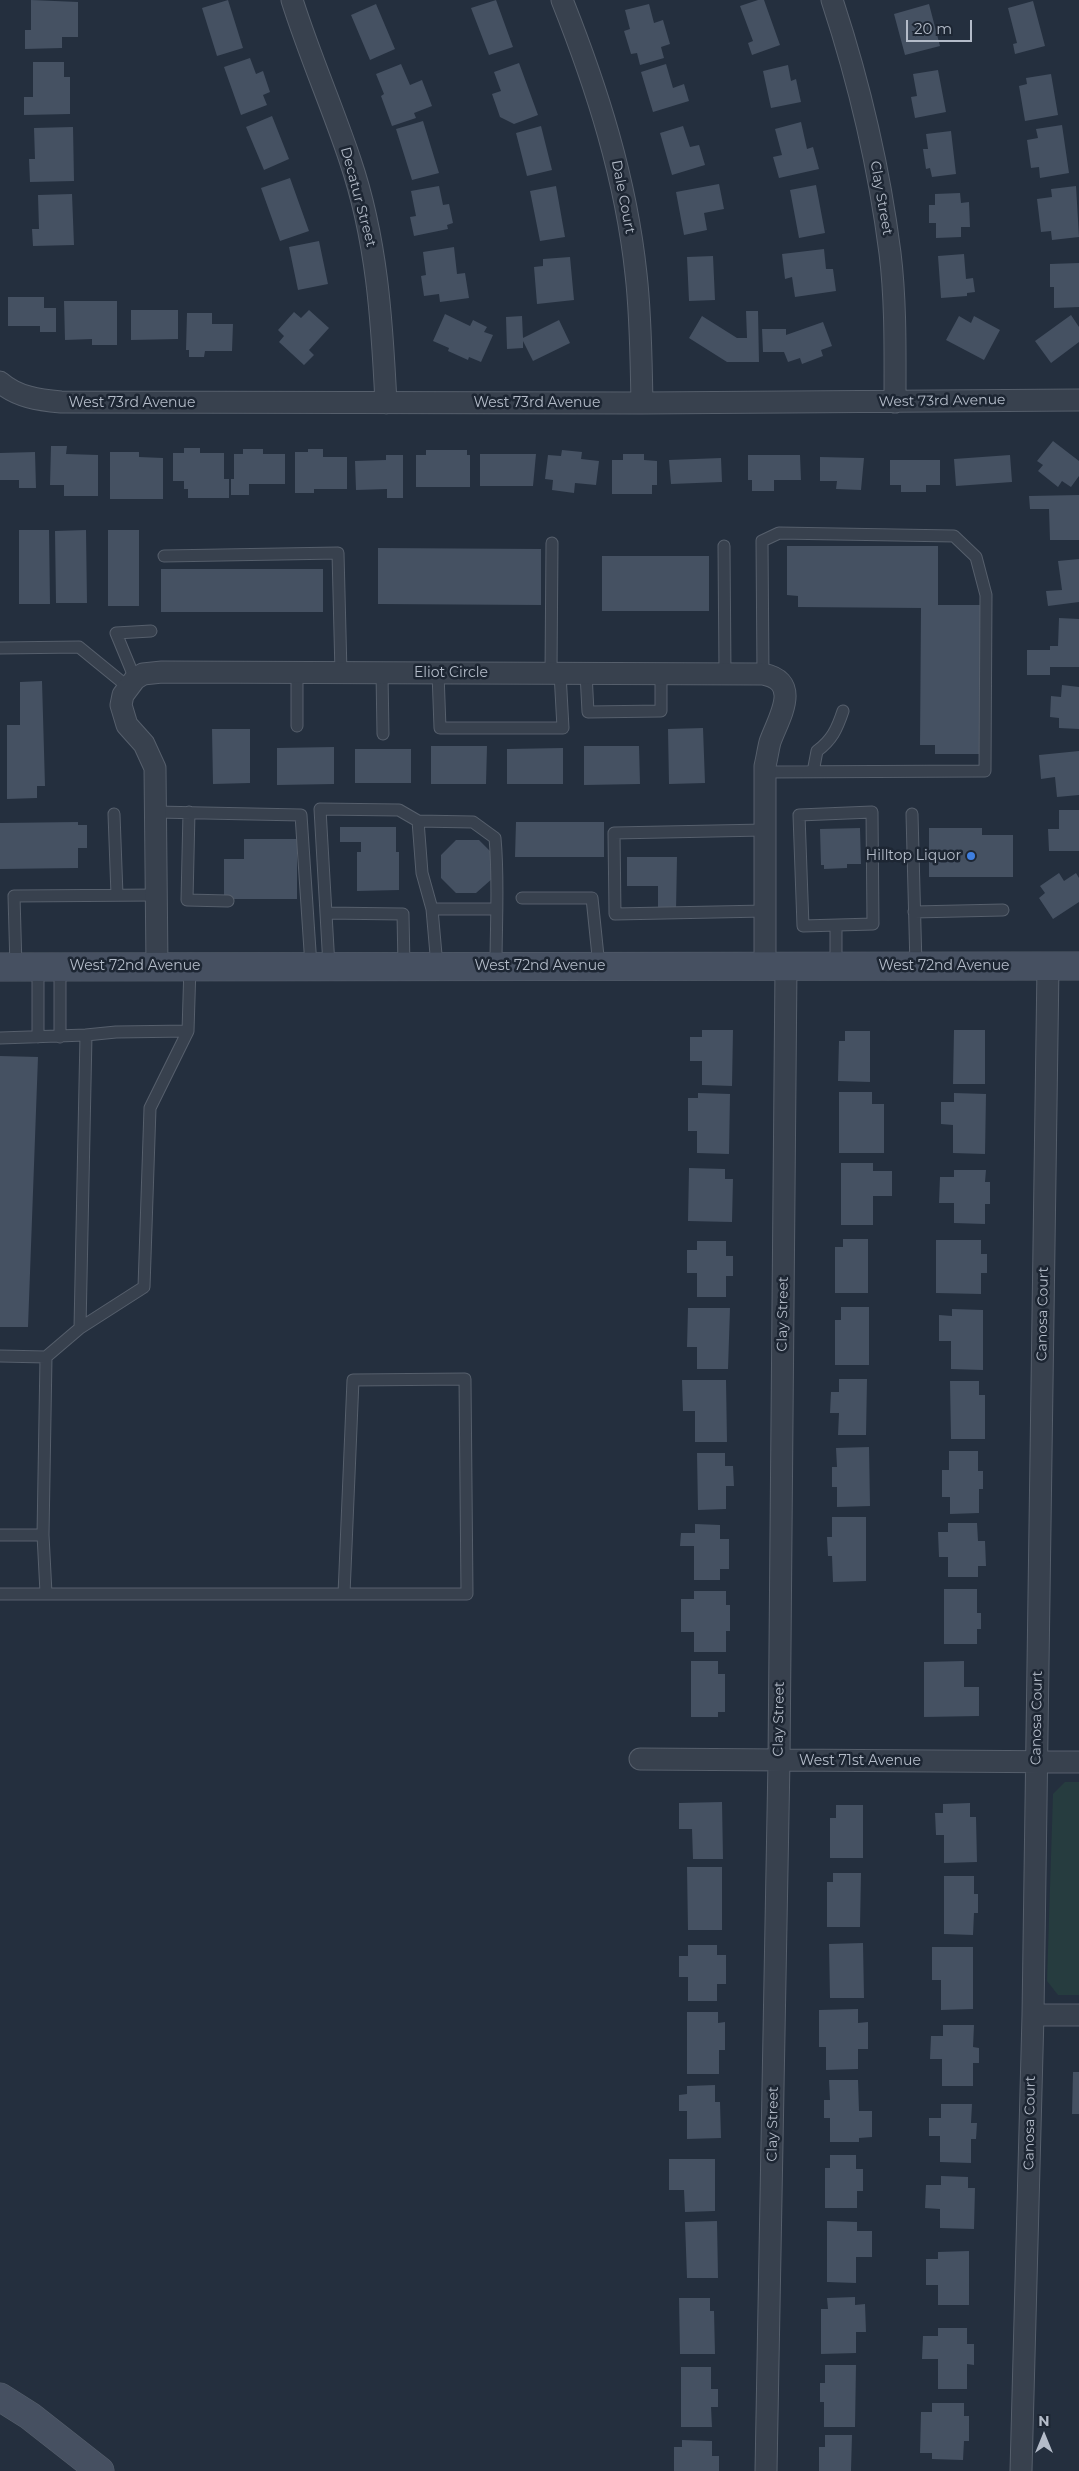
<!DOCTYPE html>
<html>
<head>
<meta charset="utf-8">
<style>
  body { margin:0 }
  #map { position:relative; width:1079px; height:2471px; overflow:hidden; background:#242f3e; font-family:Montserrat,sans-serif }
  canvas { display:block }
  .north { position:absolute; left:1019px; top:2411px; width:50px; height:50px; -webkit-text-stroke:4px #1d2633; paint-order:stroke; rotate:0deg; font-size:14px; font-weight:700; line-height:20px; text-align:center; color:#b4bcc9 }
  .north::after { content:''; display:block; margin:auto; width:18px; height:22px; background:#b4bcc9; clip-path:polygon(50% 0,100% 100%,50% 72%,0 100%) }
  .scale { position:absolute; left:906px; top:20px; width:66px; height:22px; box-sizing:border-box; border:2px solid #b4bcc9; border-top:0; padding-left:6px; font-size:15px; line-height:18px; white-space:nowrap; color:#b4bcc9; -webkit-text-stroke:4px #1d2633; paint-order:stroke }
</style>
</head>
<body>
<div id="map">
<canvas width="1079" height="2471"></canvas>
<div class="north">N</div>
<div class="scale">20 m</div>
</div>
<script>
const c = document.querySelector('canvas').getContext('2d');
c.lineJoin = 'round';
function paint(path, color) { c.fillStyle = color; c.fill(path, 'evenodd'); }
function stroke(path, color, width, dash) { c.strokeStyle = color; c.lineWidth = width; c.lineCap = dash ? 'butt' : 'round'; c.setLineDash(dash || []); c.stroke(path); }
function label(font, color, halo, rows, align = 'center') {
  c.font = font + ' Montserrat,sans-serif'; c.lineWidth = 5; c.setLineDash([]); c.textBaseline = 'middle'; c.strokeStyle = halo; c.fillStyle = color; for (const [text, x, y, turn = 0] of rows) {
    c.save(); c.translate(x, y); c.rotate((+turn || 0) * Math.PI / 180); c.textAlign = isNaN(turn) ? turn : align; if (halo) c.strokeText(text, 0, 0); c.fillText(text, 0, 0); c.restore();
  }
}
paint(new Path2D(`
  M1065 1782H1079V1995H1058L1047 1981 1053 1794Z`), '#263c3f');
paint(new Path2D(`
  M31 0 78 2V37H62V48L25 49V30H31Z
  M228 0 243 48 217 56 202 8Z
  M496 0 513 47 489 55 471 8Z
  M758 0H764L780 45 752 55 748 43 753 41 740 6Z
  M1033 1 1045 46 1015 54 1013 44 1017 43 1008 8Z
  M376 4 395 49 370 60 351 15Z
  M649 4 654 23 663 20 670 44 661 47 664 58 640 65 637 53 631 54 624 31 630 29 625 10Z
  M929 4 940 46 905 55 894 14Z
  M250 58 256 74 263 71 270 92 263 95 267 105 241 115 224 67Z
  M33 62H64V77H70V114L24 115V97H33Z
  M519 63 538 115 514 124 500 117 492 94 501 91 494 72Z
  M401 64 410 85 422 80 432 106 414 113 416 118 392 126 381 96 384 94 376 74Z
  M666 64 673 88 684 84 689 101 653 112 641 72Z
  M788 65 791 81 796 79 801 102 771 108 763 71Z
  M938 70 946 112 915 118 911 97 917 96 913 74Z
  M1051 74 1058 115 1025 121 1019 86 1027 84 1026 78Z
  M272 116 289 159 264 170 246 127Z
  M423 121 439 173 412 180 396 129Z
  M801 122 807 149 813 147 819 169 779 178 773 157 782 155 775 129Z
  M1062 125 1069 173 1040 178 1039 167 1031 168 1027 140 1038 138 1036 129Z
  M541 126 552 170 527 176 516 133Z
  M683 126 690 147 699 145 705 165 672 175 660 133Z
  M73 127 74 181 30 182 29 159H35L34 128Z
  M951 131 956 174 932 177 930 168 926 169 923 149H928L926 134Z
  M290 178 309 231 280 241 261 188Z
  M719 184 724 209 704 213 707 230 684 235 676 192Z
  M816 185 825 233 799 238 790 190Z
  M439 186 443 205 449 204 453 223 447 225 448 229 414 236 410 217 416 216 411 191Z
  M556 186 565 237 540 241 530 191Z
  M1076 186 1079 237 1052 240 1051 231 1041 232 1037 199 1052 197 1051 189Z
  M960 193 961 203 969 202 970 227H961V237L936 238V223H929V205H935V194Z
  M72 194 74 245 33 246 32 229H39L38 195Z
  M319 241 328 284 298 290 289 247Z
  M454 247 457 274 465 273 469 298 440 302 439 294 424 296 421 276 426 275 423 252Z
  M824 249 826 269H833L836 291 795 297 792 277 785 279 782 254Z
  M964 254 966 279 973 278 975 292 967 293V296L941 298 938 256Z
  M713 256 715 300 689 301 687 257Z
  M570 257 574 300 537 304 534 267 543 266V259Z
  M1079 263V307L1054 308V287H1050V264Z
  M8 297H44V308H56V332H40V326H8Z
  M64 301H117V345H92V339L65 340Z
  M131 310H178V339L131 340Z
  M309 310 329 328 309 350 314 355 304 365 279 342 284 336 278 330 294 312 301 318Z
  M746 311H758L759 362H727L689 338 702 316 737 338H747Z
  M187 313H212V324H233L232 351H205L204 357H189V350H186Z
  M445 314 470 326 473 320 487 327 484 332 493 335 481 362 469 357 468 360 448 351 449 348 433 341Z
  M1071 315 1079 327V342L1051 363 1035 341Z
  M522 316 523 338 559 320 570 343 533 361 523 341V348L507 349 506 317Z
  M959 316 971 323 974 316 1000 330 984 360 946 340Z
  M823 322 832 346 821 350 823 356 802 364 800 358 788 362 784 352H763L762 329H786V335Z
  M1053 441 1079 461V476L1071 487 1062 481 1058 487 1038 471 1043 465 1037 461Z
  M51 446H67L66 454 98 455V496H64V485H50Z
  M184 448H200V453H224V479H229V498H188V489H184V481H173V453H184Z
  M243 449H263V454H285V484H249V495H231V479H234V454H243Z
  M308 449H323V457H347V489H314V493H295V452H308Z
  M426 450H467V455H470V487H416V455H426Z
  M562 450 582 452 581 459 599 461 596 485 575 483 574 493 552 490 553 480 545 479 548 455 561 456Z
  M35 452 36 488H19V480H0V453Z
  M110 452H139V457L163 458V499H110Z
  M480 454H536L533 486H480Z
  M623 454H644V460L657 461V485H652V494H612V460H623Z
  M386 455H403V498H387V489L356 490 355 461 386 460Z
  M748 455H800L801 480H774V491H752V480H748Z
  M1010 455 1012 482 956 486 954 459Z
  M820 457 864 458 861 490 836 489 837 481H820Z
  M721 458 722 482 671 484 669 460Z
  M890 460H940V485H926V492H901V485H890Z
  M1079 495V540H1050L1049 509H1030L1029 496Z
  M19 530H49L50 604H19Z
  M86 530 87 603H56L55 531Z
  M108 530H139V606H108Z
  M787 546H938V605H982V754H935V745H920L921 608 798 607V596L787 595Z
  M378 548 541 549V605L378 604Z
  M602 556H709V611H602Z
  M1079 559V602L1048 606 1046 591 1062 590 1058 561Z
  M161 569H323V612H161Z
  M1059 618 1079 619V667H1050V675H1027V650H1050V646H1058Z
  M42 681 45 786H37V798L7 799V725H20V682Z
  M1062 685 1079 687V729L1059 728V718L1050 717 1051 696 1061 697Z
  M703 728 705 783 669 784 668 729Z
  M212 729H250V783L213 784Z
  M431 746H487L486 784H431Z
  M584 746H639L640 784 584 785Z
  M334 747V784L277 785V748Z
  M563 748V784H507V749Z
  M355 749H411V783H355Z
  M1079 751V795L1057 797 1055 777 1041 779 1039 755Z
  M1059 810H1079V851H1049L1048 829H1059Z
  M78 822V825H87V848H78V868L0 869V823Z
  M516 822H604V857H515Z
  M340 827H396V852H399V890L357 891V852H361V842H340Z
  M860 828 861 864H847V868L824 869V865H821L820 829Z
  M929 828H982V835H1013V877H929Z
  M244 839H297V899H224V859H244Z
  M456 840H479L493 854V878L476 893H456L441 878V855Z
  M627 857H677L676 911H658V886H627Z
  M1059 873 1064 881 1076 873 1079 878V902L1053 919 1039 898 1045 893 1040 886Z
  M702 1030H733L732 1086 702 1085V1061H690V1037H702Z
  M954 1030H985V1084H953Z
  M845 1031H870V1082L838 1081 839 1041H845Z
  M0 1056 38 1057 28 1327H0Z
  M839 1092H872V1104H884V1153H839Z
  M698 1093 730 1094 729 1154 697 1153V1131H688V1098H698Z
  M954 1093 986 1094 985 1154 953 1153V1125L941 1124V1102H954Z
  M841 1163H873V1171H892V1196H873V1225H841Z
  M689 1168 725 1169V1179H733L732 1222 688 1221Z
  M954 1170H986L985 1182H990V1204H985V1224L954 1223V1203H939L940 1177H954Z
  M843 1239H868V1293H835V1247H843Z
  M936 1240H981V1254H987V1273H981V1294L936 1293Z
  M697 1241H726V1256H733V1276H726V1297H697V1273H687V1250H697Z
  M841 1307H869V1365H835V1320H841Z
  M688 1308H730L728 1369H697V1347H687Z
  M952 1309 983 1310V1370L951 1369V1341H939V1315L952 1316Z
  M839 1379H867L866 1435H838L839 1413H830L831 1392H839Z
  M682 1380H726L727 1442H695V1411H683Z
  M950 1381H979V1395H985V1439H951Z
  M869 1447 870 1506 837 1507V1487H832V1467H837L836 1448Z
  M949 1451H978V1471H983V1489H979V1513L950 1514V1497H942V1470H949Z
  M697 1453H725V1466H733L734 1486H726V1509L698 1510Z
  M832 1517H866V1581L833 1582 832 1556H828L827 1537H832Z
  M948 1523H977L978 1541H985L986 1566H978V1577H948V1557H939L938 1532H948Z
  M695 1524 720 1525V1539H729V1569H720V1580H694V1546H680L681 1533H695Z
  M944 1589H977V1613H981V1629H977V1644H944Z
  M694 1591H726V1605H730V1631H726V1652H694V1632H681V1599H694Z
  M691 1661H718V1674H725V1712H718V1717H691Z
  M964 1661V1687H979V1716L924 1717V1662Z
  M722 1802 723 1859H693L692 1829H679V1803Z
  M970 1803V1817H976L977 1862 944 1863V1835H936L935 1813H943V1804Z
  M836 1805H863V1858H830V1818H836Z
  M687 1867H722V1930H688Z
  M833 1873H861L860 1927H827V1882H833Z
  M944 1876H974V1894H978V1913H974L973 1935 944 1934Z
  M863 1943 864 1998H830L829 1944Z
  M688 1945H717V1955H726V1984H717V2001H688V1977H679V1956H688Z
  M932 1947H973V2009L941 2010V1980H932Z
  M858 2009V2023L868 2022V2049H858V2069L826 2070V2047H819V2010Z
  M687 2012H718V2023L725 2022V2050H719V2074H687Z
  M943 2025H974L973 2047 979 2048V2063H973V2086H942V2059H930L931 2036H943Z
  M1073 2072H1079V2114H1072Z
  M829 2080H858L859 2111H872V2137L859 2138V2142H830V2118H824V2100H830Z
  M715 2085V2102H720L721 2138 687 2139V2111H679V2095L687 2094V2086Z
  M941 2104H972L971 2123H977L976 2139H971V2163L940 2162V2136H929V2118H941Z
  M830 2155H856V2169H863V2191H857V2208H825V2168H830Z
  M669 2159H715V2211L685 2212 684 2190H669Z
  M941 2176 968 2177V2188H975L974 2229 940 2228V2209L925 2208 926 2185H941Z
  M717 2221 718 2278H687L685 2222Z
  M827 2221 857 2222V2231H872V2257H856V2283L827 2282Z
  M969 2251V2305H938V2285H926V2259H938V2252Z
  M855 2297V2305L865 2304 866 2332H856V2353L821 2354V2309H828L827 2298Z
  M679 2298H710V2311H714L715 2354H680Z
  M938 2328H967V2344H974V2365L967 2364V2389H938V2359H922L923 2336H938Z
  M825 2365H856L855 2427H824V2402H820V2383H825Z
  M681 2367H711V2389H718V2407H711L712 2427H681Z
  M932 2403H964V2416H969V2441H964L963 2460 932 2459V2453H920L921 2412H932Z
  M825 2435H852L851 2471H819V2447H825Z
  M682 2440 712 2441V2456H719V2471H674V2447H682Z`), '#455162');
const lane = new Path2D(`
  M724 546 725 674
  M164 556 338 553 341 673
  M0 648 79 647 128 687
  M297 672V726
  M382 673 383 734
  M438 673 440 728H563L560 673
  M551 673 552 543
  M586 673 588 712 661 711V674
  M763 674 762 541 779 533 954 536 976 557 986 595 985 771 765 772
  M135 679 116 633 151 631
  M813 772 817 751C832 740 837 729 843 711
  M156 812 301 815 311 966
  M189 812 187 900 228 901
  M872 812 873 924 803 926 799 815Z
  M114 814 117 895
  M912 814 916 966
  M418 821 422 873 432 909 437 966
  M764 830 614 833 615 914 765 911
  M522 898H592L599 966
  M432 909H496
  M914 912 1003 910
  M326 913 403 914 404 966
  M836 926V966
  M329 966 320 809 399 810 418 821 473 822 495 838C499 880 496 923 496 966
  M16 967 14 896 157 895
  M38 967V1037
  M60 967V1037
  M86 1035 116 1032 188 1031
  M0 1038 86 1035 80 1328 46 1357 43 1535 46 1593
  M80 1328 144 1287 150 1108 188 1031 190 966
  M0 1356 46 1357
  M0 1535H43
  M0 1594H467L465 1379 353 1380 344 1594`);
const street = new Path2D(`
  M292 0C309 54 332 106 350 160 377 239 382 321 386 403
  M562 0C597 88 626 179 636 274 641 317 641 360 642 403
  M832 0C859 82 879 167 890 253 896 302 895 352 895 402
  M0 382C17 397 39 400 61 402L642 403 1079 400
  M157 966 155 768 144 744 127 725 121 705 123 695 135 679 143 674 162 672 763 674C803 682 778 719 770 742 768 750 767 758 765 766V965
  M640 1759 1079 1762
  M1033 2015H1079
  M766 2471 779 1760 786 966
  M1021 2471 1033 2015 1048 966`);
const secondary = new Path2D(`
  M0 967 1079 966
  M0 2397 30 2416 100 2471`);
stroke(lane, '#565f6c', 13);
stroke(street, '#565f6c', 23);
stroke(secondary, '#565f6c', 29);
stroke(lane, '#38414e', 11);
stroke(street, '#38414e', 21);
stroke(secondary, '#465061', 28);
for (const [x, y, r, color] of [
  [971,856,5,"#3f7fe0"]
]) { const dot = new Path2D(); dot.arc(x, y, r, 0, 2 * Math.PI); c.fillStyle = color; c.fill(dot); stroke(dot, '#1d2633', 2); }
label('14px', '#b4bcc9', '#1d2633', [
  ["Decatur Street",358,197,75],
  ["Dale Court",623,197,79],
  ["Clay Street",881,198,80],
  ["West 73rd Avenue",942,401,-1],
  ["West 73rd Avenue",132,403],
  ["West 73rd Avenue",537,403],
  ["Eliot Circle",451,673],
  ["West 72nd Avenue",135,966],
  ["West 72nd Avenue",540,966],
  ["West 72nd Avenue",944,966],
  ["Clay Street",783,1314,-89],
  ["Canosa Court",1043,1314,-89],
  ["Canosa Court",1037,1718,-89],
  ["Clay Street",779,1719,-89],
  ["West 71st Avenue",860,1761],
  ["Canosa Court",1030,2123,-89],
  ["Clay Street",773,2124,-89]
]);
label('14px', '#b4bcc9', '#1d2633', [
  ["Hilltop Liquor",961,856]
], 'right');
</script>
</body>
</html>
